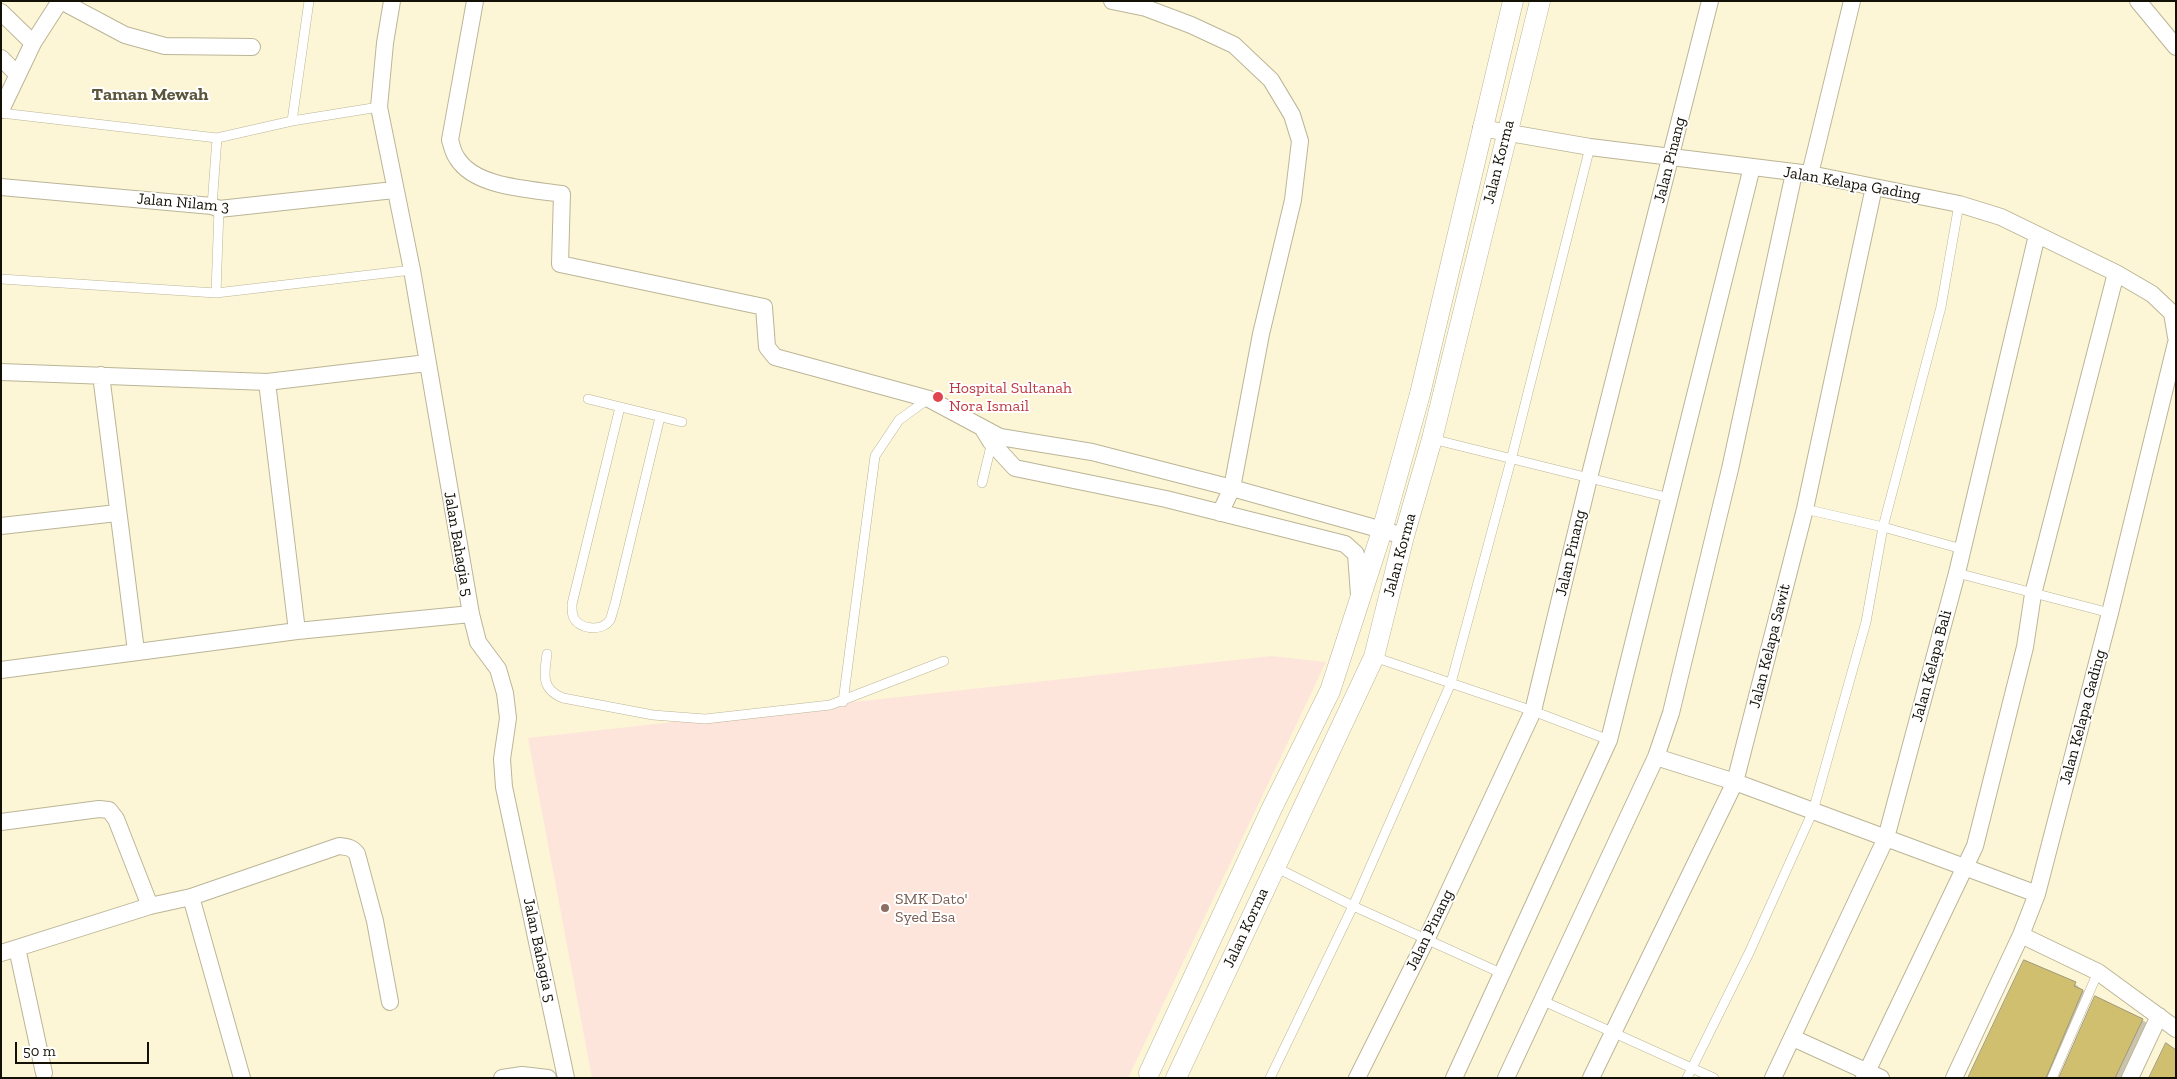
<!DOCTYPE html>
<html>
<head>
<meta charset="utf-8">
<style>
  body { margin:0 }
  #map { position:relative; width:2177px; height:1079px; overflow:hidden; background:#fcf6d6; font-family:"Zilla Slab",serif }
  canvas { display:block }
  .frame { position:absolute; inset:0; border:2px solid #131006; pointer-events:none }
  .scale { position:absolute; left:15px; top:1042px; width:134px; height:22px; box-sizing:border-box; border:2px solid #131006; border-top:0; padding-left:6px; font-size:15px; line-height:18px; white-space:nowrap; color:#131006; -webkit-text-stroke:4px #fff; paint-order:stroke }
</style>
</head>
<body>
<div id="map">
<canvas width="2177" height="1079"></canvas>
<div class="frame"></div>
<div class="scale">50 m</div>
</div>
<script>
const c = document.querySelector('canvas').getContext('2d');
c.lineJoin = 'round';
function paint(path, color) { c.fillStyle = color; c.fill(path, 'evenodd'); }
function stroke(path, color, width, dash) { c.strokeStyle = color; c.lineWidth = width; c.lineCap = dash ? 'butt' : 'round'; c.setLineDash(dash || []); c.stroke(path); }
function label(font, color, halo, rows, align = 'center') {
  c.font = font + ' "Zilla Slab",serif'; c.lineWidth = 4; c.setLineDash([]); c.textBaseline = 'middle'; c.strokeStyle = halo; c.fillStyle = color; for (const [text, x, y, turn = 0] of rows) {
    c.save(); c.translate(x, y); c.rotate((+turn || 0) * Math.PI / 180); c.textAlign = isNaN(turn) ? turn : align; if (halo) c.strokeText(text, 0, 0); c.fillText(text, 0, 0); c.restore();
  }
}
paint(new Path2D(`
  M1271 656 1326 662 1128 1078H592L528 738Z`), '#fee5db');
paint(new Path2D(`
  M2075 984 2090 996 2054 1078H1969Z
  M2142 1020 2149 1024 2124 1078H2060Z`), '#0003');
const building = new Path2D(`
  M2024 960 2076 982 2074 986 2083 990 2046 1078H1968Z
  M2095 996 2143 1019 2115 1078H2059Z
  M2166 1043 2176 1050V1078H2149Z`);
paint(building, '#cfbf6f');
stroke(building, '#9d977a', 1);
const service = new Path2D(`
  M1 113 217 138 292 121 379 107
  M292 121 309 1
  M212 206 217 138
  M1 279 216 293 412 270
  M216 293 219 209
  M588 399 682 422
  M620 407 572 604C572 608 572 613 573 616 578 630 602 632 610 620 612 616 613 609 615 604L660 417
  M1432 439 1670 498
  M982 483 992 442
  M1805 509 1883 527 1962 549
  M1957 573 2110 613
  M547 654C544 675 541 689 563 698L653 715 705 719 830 705 944 661
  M1374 657 1533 711 1609 740
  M843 702 875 456 899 420 928 399
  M1275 867 1353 906 1503 974
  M1541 1000 1714 1078
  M1270 1078 1353 906 1451 683 1511 460 1590 147
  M1687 1078 1749 953 1813 811 1866 622 1883 527 1941 307 1959 204
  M2052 1078 2098 972`);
const minor = new Path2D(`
  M61 1 125 35 165 46 252 47
  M392 1 385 43 379 107 412 270 471 614 478 642 498 669 505 693 508 718 502 759 504 787 566 1078
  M475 1 450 140C452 146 453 153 457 158 475 188 531 189 562 194L560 264 764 307 767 347 775 357 929 399 1000 437 1092 452 1232 488 1404 536
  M1112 1 1146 8 1191 25 1234 45 1271 80 1292 115 1300 141 1293 200 1261 334 1232 488 1220 513
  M2138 1 2176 47
  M1 12 33 43
  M1 58 17 74
  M1 110 33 43 60 1
  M1481 128 1590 147 1810 174 1959 204 2001 217 2116 273 2152 294 2172 313 2176 337
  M1810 174 1852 1
  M1 187 212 206 219 209 394 190
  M1 372 267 382 427 363
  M101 375 136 651
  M267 382 297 631
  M983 429 991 442 1015 468 1166 499 1345 544 1356 554 1359 595
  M1 526 117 513
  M1 670 297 631 471 614
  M1656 757 1735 782 2037 894
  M1 822 99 809 109 810 116 819 150 906
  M191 897 242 1078
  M2021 935 2098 972 2176 1029
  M17 948 44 1073
  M1 953 150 906 191 897 339 846C347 847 352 847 357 854L375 921 390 1002
  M1793 1038 1881 1078
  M502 1078 522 1075 548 1078
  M1357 1078 1427 938 1533 711 1589 478 1710 1
  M1454 1078 1609 740 1752 167
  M1506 1078 1656 757 1671 713 1730 469 1794 173
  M1591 1078 1735 782 1805 509 1874 187
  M1773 1078 1886 838 1957 573 2037 235
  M1864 1078 1975 846 2025 647 2033 594 2116 273
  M1954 1078 2021 935 2037 894 2110 613 2176 343
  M2130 1078 2159 1016`);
const tertiary = new Path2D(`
  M1149 1073 1272 808 1330 691 1382 531 1420 394 1513 1
  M1176 1078 1374 657 1404 536 1432 439 1540 1`);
stroke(service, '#bbb597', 10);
stroke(minor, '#bbb597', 18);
stroke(tertiary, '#bbb597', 21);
stroke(service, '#fff', 9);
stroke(minor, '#fff', 16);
stroke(tertiary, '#fff', 20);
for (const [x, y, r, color] of [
  [938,397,6,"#e0444e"],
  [885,908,5,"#8d6e63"]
]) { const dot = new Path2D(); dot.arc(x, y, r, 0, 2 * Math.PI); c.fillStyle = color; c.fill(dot); stroke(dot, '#fff', 2); }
label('16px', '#131006', '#fff', [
  ["Jalan Pinang",1670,160,-76],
  ["Jalan Korma",1499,162,-76],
  ["Jalan Kelapa Gading",1852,184,10],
  ["Jalan Nilam 3",183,203,5],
  ["Jalan Bahagia 5",458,544,80],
  ["Jalan Pinang",1571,553,-77],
  ["Jalan Korma",1400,555,-75],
  ["Jalan Kelapa Sawit",1770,646,-76],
  ["Jalan Kelapa Bali",1932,666,-75],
  ["Jalan Kelapa Gading",2083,717,-75],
  ["Jalan Korma",1246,928,-65],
  ["Jalan Pinang",1430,930,-64],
  ["Jalan Bahagia 5",539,950,78]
]);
label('16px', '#be3a42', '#fff', [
  ["Hospital Sultanah",949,388],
  ["Nora Ismail",949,406]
], 'left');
label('16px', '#785e54', '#fff', [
  ["SMK Dato'",895,899],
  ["Syed Esa",895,917]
], 'left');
label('bold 18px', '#5b563b', '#fff', [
  ["Taman Mewah",150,95]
]);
</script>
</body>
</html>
